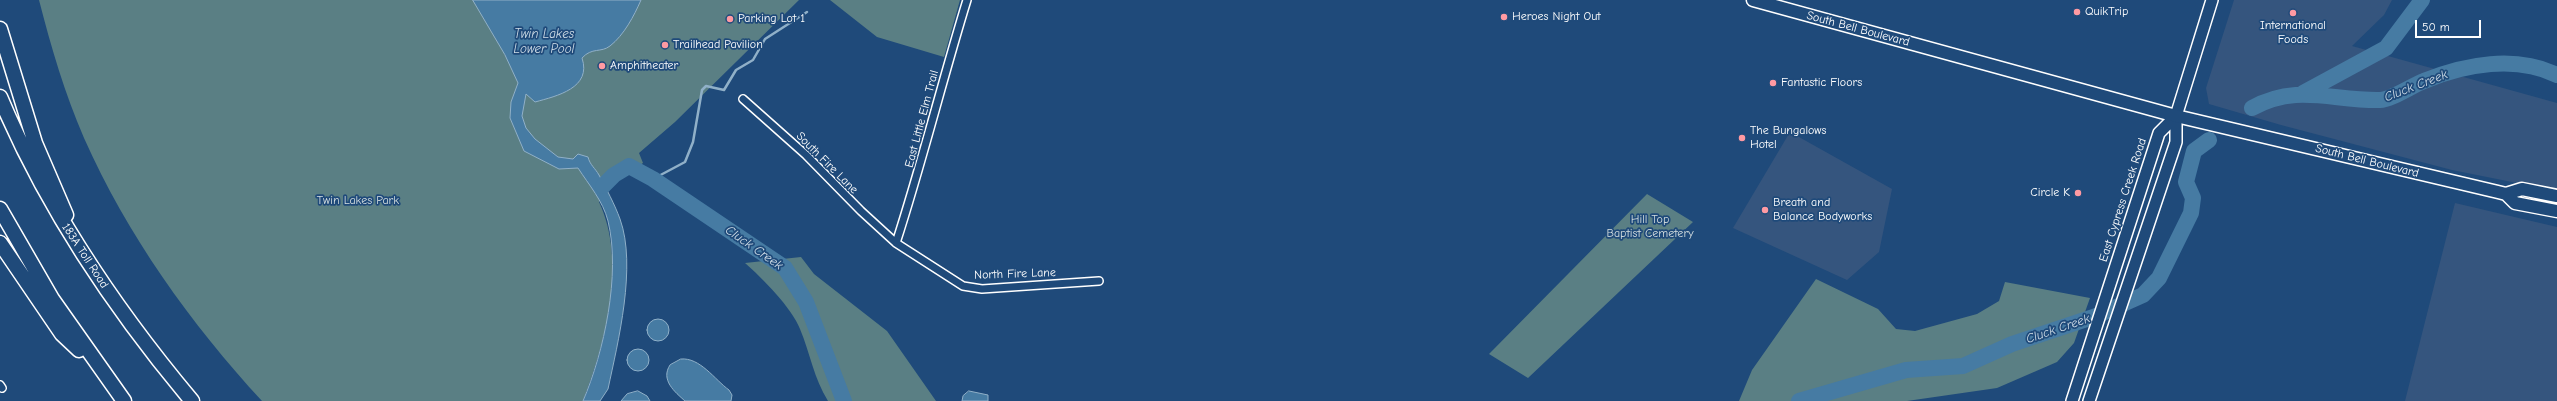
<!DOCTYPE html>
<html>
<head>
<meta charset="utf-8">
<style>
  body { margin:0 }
  #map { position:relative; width:2557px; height:401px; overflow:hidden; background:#1f4a7a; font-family:"Comic Neue",sans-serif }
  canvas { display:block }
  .scale { position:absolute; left:2415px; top:20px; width:66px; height:18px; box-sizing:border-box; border:2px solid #fff; border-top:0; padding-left:5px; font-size:12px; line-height:14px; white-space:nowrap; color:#fff; -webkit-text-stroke:3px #1f4a7a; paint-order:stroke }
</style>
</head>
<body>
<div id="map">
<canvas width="2557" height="401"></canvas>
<div class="scale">50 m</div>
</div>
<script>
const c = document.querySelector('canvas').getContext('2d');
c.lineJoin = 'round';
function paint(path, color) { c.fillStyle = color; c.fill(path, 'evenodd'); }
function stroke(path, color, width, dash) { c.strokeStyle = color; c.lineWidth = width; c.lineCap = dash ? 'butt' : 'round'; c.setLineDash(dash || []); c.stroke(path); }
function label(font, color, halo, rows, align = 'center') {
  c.font = font + ' "Comic Neue",sans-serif'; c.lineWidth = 3.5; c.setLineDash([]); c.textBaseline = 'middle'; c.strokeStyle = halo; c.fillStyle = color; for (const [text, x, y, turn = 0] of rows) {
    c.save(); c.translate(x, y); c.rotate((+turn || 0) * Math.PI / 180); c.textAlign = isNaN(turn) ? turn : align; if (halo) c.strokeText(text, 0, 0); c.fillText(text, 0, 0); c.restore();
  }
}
paint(new Path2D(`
  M2234 0H2392L2384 15 2352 46 2557 103V191L2452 170 2281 125 2209 104 2206 88Z
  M1790 132 1892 189 1879 252 1847 280 1733 228Z
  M2455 203 2557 227V401H2405Z`), '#35557e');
paint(new Path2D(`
  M39 0H799L675 122 639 153 643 163 605 189 599 202C627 261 606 342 583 401H262C191 324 127 235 84 138 65 94 51 47 39 0Z
  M830 0H960L944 57 877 37Z
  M1647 194 1693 222 1528 378 1489 354Z
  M801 257 814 274 887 331 936 401H828C814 379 810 353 800 329 792 308 762 278 745 263Z
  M1816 279 1878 309 1896 329 1915 331 1977 314 1999 301 2005 282 2090 298 2074 343 2057 362 1997 388 1907 401H1739L1752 370Z`), '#5a7f84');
const water = new Path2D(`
  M473 0H641C634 16 624 35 610 46 601 53 592 47 582 58 592 88 557 96 535 102L526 94 522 116 526 128 535 139 558 157 573 159 578 154 588 157C590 165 595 168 599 175 606 188 615 205 620 219 637 266 618 342 608 389L600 401H583C604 352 621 274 608 221 603 201 589 185 578 168L559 169 524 151 510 118 511 102 518 83 505 55Z
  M647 330a11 11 0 1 1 22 0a11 11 0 1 1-22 0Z
  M627 360a11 11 0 1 1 22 0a11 11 0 1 1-22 0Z
  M681 359C700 357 715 380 729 390L732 395 731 401H685C675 392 660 380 670 365Z
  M638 391 647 396 650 401H621L627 394Z
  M969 391 988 395V401H962L963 396Z`);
paint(water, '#467ba3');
stroke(water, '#90b0c8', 1);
stroke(new Path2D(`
  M653 179 685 162 693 142 702 90 706 86 724 90 736 70 753 60 765 39 807 12`), '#90b0c8', 2.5);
stroke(new Path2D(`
  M2303 93 2386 48 2422 0
  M2252 108C2297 83 2332 101 2380 100 2391 100 2413 85 2424 81 2465 64 2516 55 2557 75
  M603 186 614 175 629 166 653 179 785 268 806 302 844 401
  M1799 401 1906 370 1963 366 2012 344 2096 316 2143 295 2159 278 2191 213 2193 198 2186 182 2194 151 2209 140`), '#467ba3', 16);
const street = new Path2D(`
  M743 99 806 155 861 211 896 243 963 286 982 289 1099 281
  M896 243C922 163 942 81 967 0
  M0 385 2 388`);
const secondary = new Path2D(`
  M2072 401 2159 133 2176 116
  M2089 401 2176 142V116L2212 0`);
const primary = new Path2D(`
  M1753 0 2176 116 2498 192 2506 194 2522 189 2557 196
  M2506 194 2515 203 2557 211`);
const highway = new Path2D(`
  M0 29 35 143 66 215
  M0 97C47 209 114 308 192 401
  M0 209 52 299 124 401
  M0 243 62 334 79 350`);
stroke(street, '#fff', 10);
stroke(secondary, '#fff', 14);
stroke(primary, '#fff', 15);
stroke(highway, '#fff', 17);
stroke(street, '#1f4a7a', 7);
stroke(secondary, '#1f4a7a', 11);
stroke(primary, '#1f4a7a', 12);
stroke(highway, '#1f4a7a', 14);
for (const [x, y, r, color] of [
  [2077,12,4,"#ff9aa2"],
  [2293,13,4,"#ff9aa2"],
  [1504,17,4,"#ff9aa2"],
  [730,19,4,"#ff9aa2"],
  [665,45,4,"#ff9aa2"],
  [602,66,4,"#ff9aa2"],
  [1773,83,4,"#ff9aa2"],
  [1742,138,4,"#ff9aa2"],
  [2078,193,4,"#ff9aa2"],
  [1765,210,4,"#ff9aa2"]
]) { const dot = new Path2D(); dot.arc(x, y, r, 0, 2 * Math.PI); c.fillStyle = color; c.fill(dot); stroke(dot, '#1f4a7a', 1.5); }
label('12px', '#fff', '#1f4a7a', [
  ["QuikTrip",2085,12],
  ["Heroes Night Out",1512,17],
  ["Parking Lot 1",738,19],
  ["International",2293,26,"center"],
  ["Foods",2293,40,"center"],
  ["Trailhead Pavilion",673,45],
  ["Amphitheater",610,66],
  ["Fantastic Floors",1781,83],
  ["The Bungalows",1750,131],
  ["Hotel",1750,145],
  ["Circle K",2070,193,"right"],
  ["Breath and",1773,203],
  ["Balance Bodyworks",1773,217]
], 'left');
label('12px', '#fff', '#1f4a7a', [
  ["South Bell Boulevard",1858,29,15],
  ["East Little Elm Trail",922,119,-75],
  ["South Bell Boulevard",2367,161,14],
  ["South Fire Lane",827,163,45],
  ["East Cypress Creek Road",2123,200,-72],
  ["183A Toll Road",85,256,57],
  ["North Fire Lane",1015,274,-2]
]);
label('12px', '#d6dfe0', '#1f4a7a', [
  ["Twin Lakes Park",358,201],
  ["Hill Top",1650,220],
  ["Baptist Cemetery",1650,234]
]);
label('italic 13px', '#d1dee8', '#1f4a7a', [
  ["Twin Lakes",544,34],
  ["Lower Pool",544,49],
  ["Cluck Creek",2416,86,-21],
  ["Cluck Creek",754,248,35],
  ["Cluck Creek",2058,329,-19]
]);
</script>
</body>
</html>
